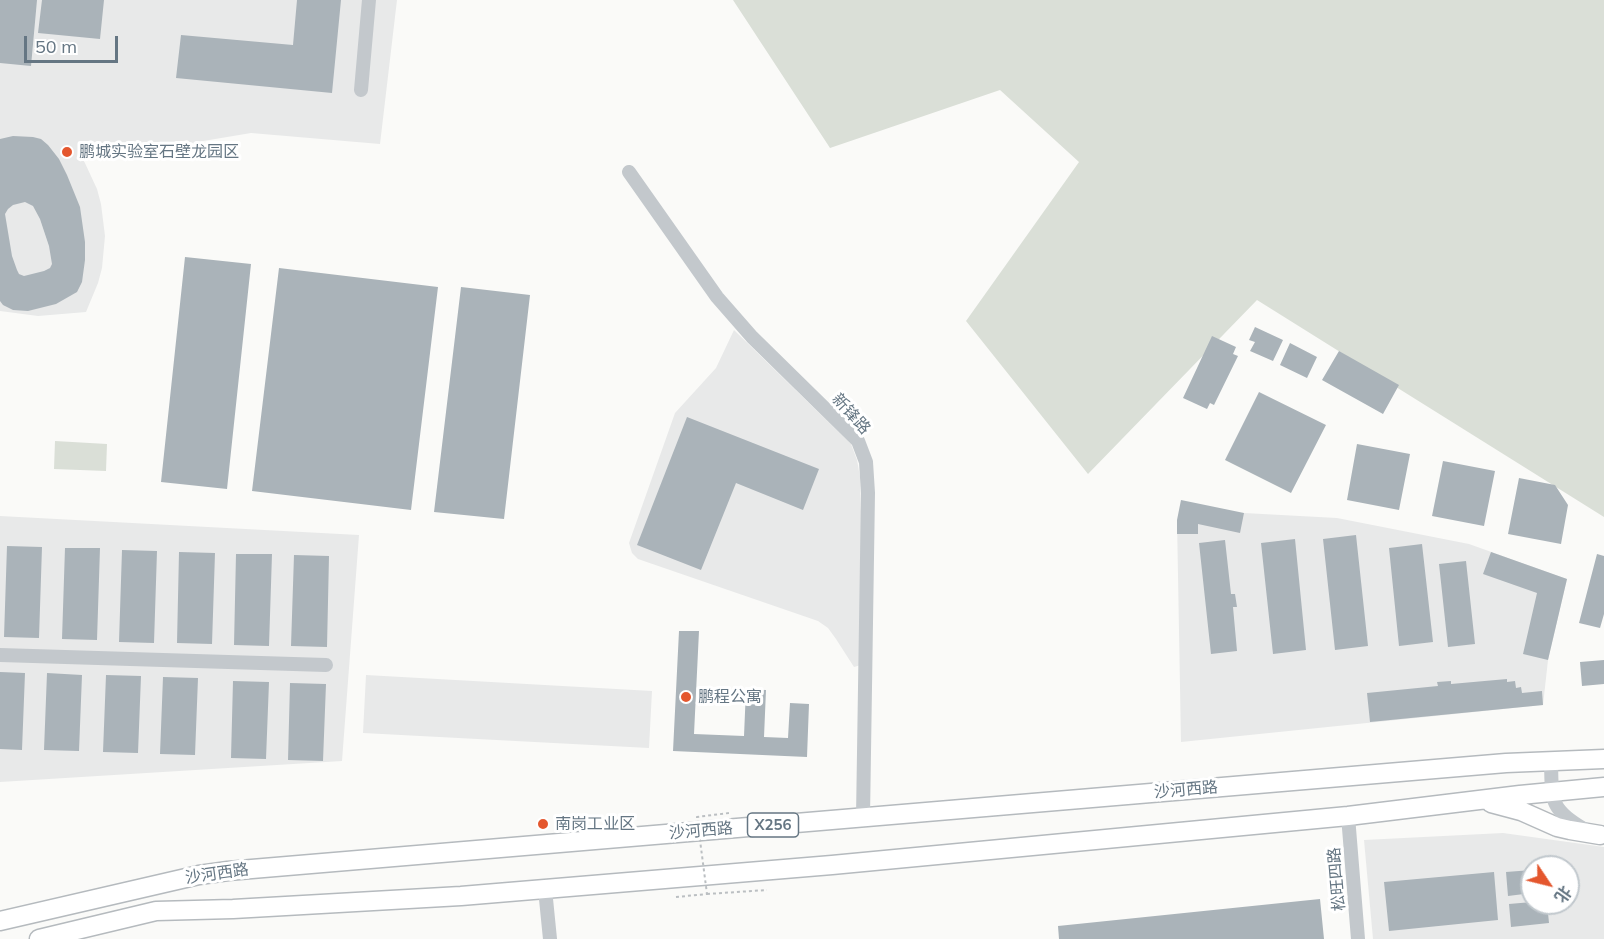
<!DOCTYPE html>
<html>
<head>
<meta charset="utf-8">
<style>
  body { margin:0 }
  #map { position:relative; width:1604px; height:939px; overflow:hidden; background:#fafaf8; font-family:Mulish,"Noto Sans SC",sans-serif }
  canvas { display:block }
  .north { position:absolute; left:1520px; top:855px; width:60px; height:60px; box-sizing:border-box; background:#fff; border:2px solid #c1c8cd; border-radius:50%; rotate:125deg; font-size:16px; font-weight:700; line-height:24px; text-align:center; color:#657683 }
  .north::after { content:''; display:block; margin:auto; width:21px; height:27px; background:#e4572e; clip-path:polygon(50% 0,100% 100%,50% 72%,0 100%) }
  .scale { position:absolute; left:24px; top:36px; width:94px; height:27px; box-sizing:border-box; border:3px solid #657683; border-top:0; padding-left:8px; font-size:18px; line-height:21px; white-space:nowrap; color:#657683; -webkit-text-stroke:4px #fff; paint-order:stroke }
</style>
</head>
<body>
<div id="map">
<canvas width="1604" height="939"></canvas>
<div class="north">北</div>
<div class="scale">50 m</div>
</div>
<script>
const c = document.querySelector('canvas').getContext('2d');
c.lineJoin = 'round';
function paint(path, color) { c.fillStyle = color; c.fill(path, 'evenodd'); }
function stroke(path, color, width, dash) { c.strokeStyle = color; c.lineWidth = width; c.lineCap = dash ? 'butt' : 'round'; c.setLineDash(dash || []); c.stroke(path); }
function label(font, color, halo, rows, align = 'center') {
  c.font = font + ' Mulish,"Noto Sans SC",sans-serif'; c.lineWidth = 6; c.setLineDash([]); c.textBaseline = 'middle'; c.strokeStyle = halo; c.fillStyle = color; for (const [text, x, y, turn = 0] of rows) {
    c.save(); c.translate(x, y); c.rotate((+turn || 0) * Math.PI / 180); c.textAlign = isNaN(turn) ? turn : align; if (halo) c.strokeText(text, 0, 0); c.fillText(text, 0, 0); c.restore();
  }
}
paint(new Path2D(`
  M0 0H397L380 144 251 133 84 161 97 189 101 204 105 236 102 268 98 283 86 312 38 316 0 311Z
  M734 330 851 444 857 460 860 477 862 548 861 665 854 667 836 639 828 628 818 621 638 559 632 553 629 543 675 413 716 368Z
  M1244 513 1337 518 1469 544 1567 579 1548 660 1543 705 1181 742 1177 520Z
  M0 516 359 535 342 761 0 782Z
  M366 675 652 691 649 748 363 733Z
  M1503 833 1604 847V939H1373L1364 840ZM1532 867H1568V903H1532Z`), '#e8e9e9');
paint(new Path2D(`
  M733 0H1604V517L1257 300 1088 474 966 321 1079 162 1000 90 830 148Z
  M55 441 107 444 106 471 54 469Z`), '#dadfd7');
paint(new Path2D(`
  M0 0H37L31 66 0 63Z
  M42 0H104L100 39 38 33Z
  M297 0H341L332 93 176 78 181 35 293 45Z
  M13 136 33 137 41 139 48 145 59 159 67 175 80 207 85 242V260L82 282 77 292 56 304 28 311 13 310 3 305 0 301V139ZM25 202 33 206 40 219 49 246 52 264 50 268 44 271 24 276 19 274 17 270 12 256 5 214 8 209 13 205Z
  M185 257 251 264 227 489 161 482Z
  M279 268 438 287 411 510 252 491Z
  M461 287 530 295 504 519 434 512Z
  M1255 327 1283 340 1273 361 1250 351 1255 342 1249 340Z
  M1212 336 1236 347 1233 354 1238 356 1214 405 1210 403 1207 409 1183 398Z
  M1290 343 1317 357 1307 378 1280 365Z
  M1339 351 1399 385 1383 414 1322 380Z
  M1259 392 1326 425 1291 493 1225 460Z
  M687 417 819 469 803 510 736 483 701 570 637 545Z
  M1357 444 1410 454 1399 510 1347 500Z
  M1443 461 1495 471 1484 526 1432 516Z
  M1519 478 1555 485 1568 505 1561 544 1508 534Z
  M1181 500 1244 513 1240 533 1198 524V534H1177V520Z
  M1356 535 1368 646 1335 650 1323 539Z
  M1295 539 1306 650 1273 654 1261 543Z
  M1225 540 1231 594H1235L1237 607H1233L1237 651 1211 654 1199 543Z
  M1422 544 1433 642 1399 646 1389 548Z
  M7 546 42 547 39 638 4 637Z
  M65 548H100L97 640 62 639Z
  M122 550 157 551 154 643 119 642Z
  M179 552 215 553 212 644 177 643Z
  M1491 552 1567 579 1548 660 1523 654 1537 593 1483 574Z
  M236 554H272L269 646 234 645Z
  M1597 554 1604 556V614L1600 628 1579 623Z
  M294 555 329 556 327 647 291 646Z
  M1466 561 1475 644 1448 647 1439 564Z
  M679 631H699L694 734 744 736 746 689 766 690 764 737 788 738 790 703 809 704 807 757 673 751Z
  M1604 660V684L1582 686 1580 662Z
  M0 672 25 673 22 750 0 749Z
  M47 673 82 675 79 751 44 750Z
  M106 675 141 676 138 753 103 752Z
  M163 677 198 678 195 755 160 754Z
  M1507 679V682L1515 681 1516 688 1521 687 1522 693 1542 691 1543 705 1370 722 1367 693 1438 686 1437 682 1451 681V684Z
  M233 681 269 682 266 759 231 758Z
  M290 683 326 684 323 761 288 760Z
  M1532 870V893L1508 896 1506 872Z
  M1494 872 1498 920 1389 931 1384 882Z
  M1320 899 1324 939H1059L1058 926Z
  M1532 902V903H1547L1549 923 1511 927 1509 904Z`), '#aab3b9');
const major = new Path2D(`
  M1491 803 1521 811 1557 827 1570 830 1600 835
  M0 921 199 875 228 871 1506 763 1604 759
  M39 939 156 911 233 909 461 896 832 865 1348 816 1520 795 1604 787`);
stroke(major, '#b5babe', 21);
stroke(new Path2D(`
  M707 894 767 890`), '#bbbfc2', 2, [3, 3]);
stroke(new Path2D(`
  M361 90 369 0
  M629 172 717 297 752 337 858 441 866 462 868 493 863 817
  M0 655 326 665
  M1551 762C1552 799 1549 809 1584 829
  M1348 816 1358 939
  M545 889 550 939`), '#c3c8cc', 14);
stroke(major, '#fff', 18);
stroke(new Path2D(`
  M676 897 707 894 697 817 729 813`), '#bbbfc2', 2, [3, 3]);
for (const [x, y, r, color] of [
  [67,152,6,"#e4572e"],
  [686,697,6,"#e4572e"],
  [543,824,6,"#e4572e"]
]) { const dot = new Path2D(); dot.arc(x, y, r, 0, 2 * Math.PI); c.fillStyle = color; c.fill(dot); stroke(dot, '#fff', 2); }
for (const [x, y, w] of [
  [773,825,51]
]) { const box = new Path2D(); box.roundRect(x - w / 2, y - 12, w, 24, 4.5); c.fillStyle = '#fff'; c.fill(box); stroke(box, '#657683', 1.5); }
label('bold 15px', '#657683', null, [
  ["X256",773,825]
]);
label('16px', '#657683', '#fff', [
  ["鹏城实验室石壁龙园区",79,152],
  ["鹏程公寓",698,697],
  ["南岗工业区",555,824]
], 'left');
label('16px', '#657683', '#fff', [
  ["新锋路",851,414,48],
  ["沙河西路",1186,790,-5],
  ["沙河西路",701,831,-5],
  ["沙河西路",217,874,-8],
  ["松旺四路",1337,879,-95]
]);
</script>
</body>
</html>
